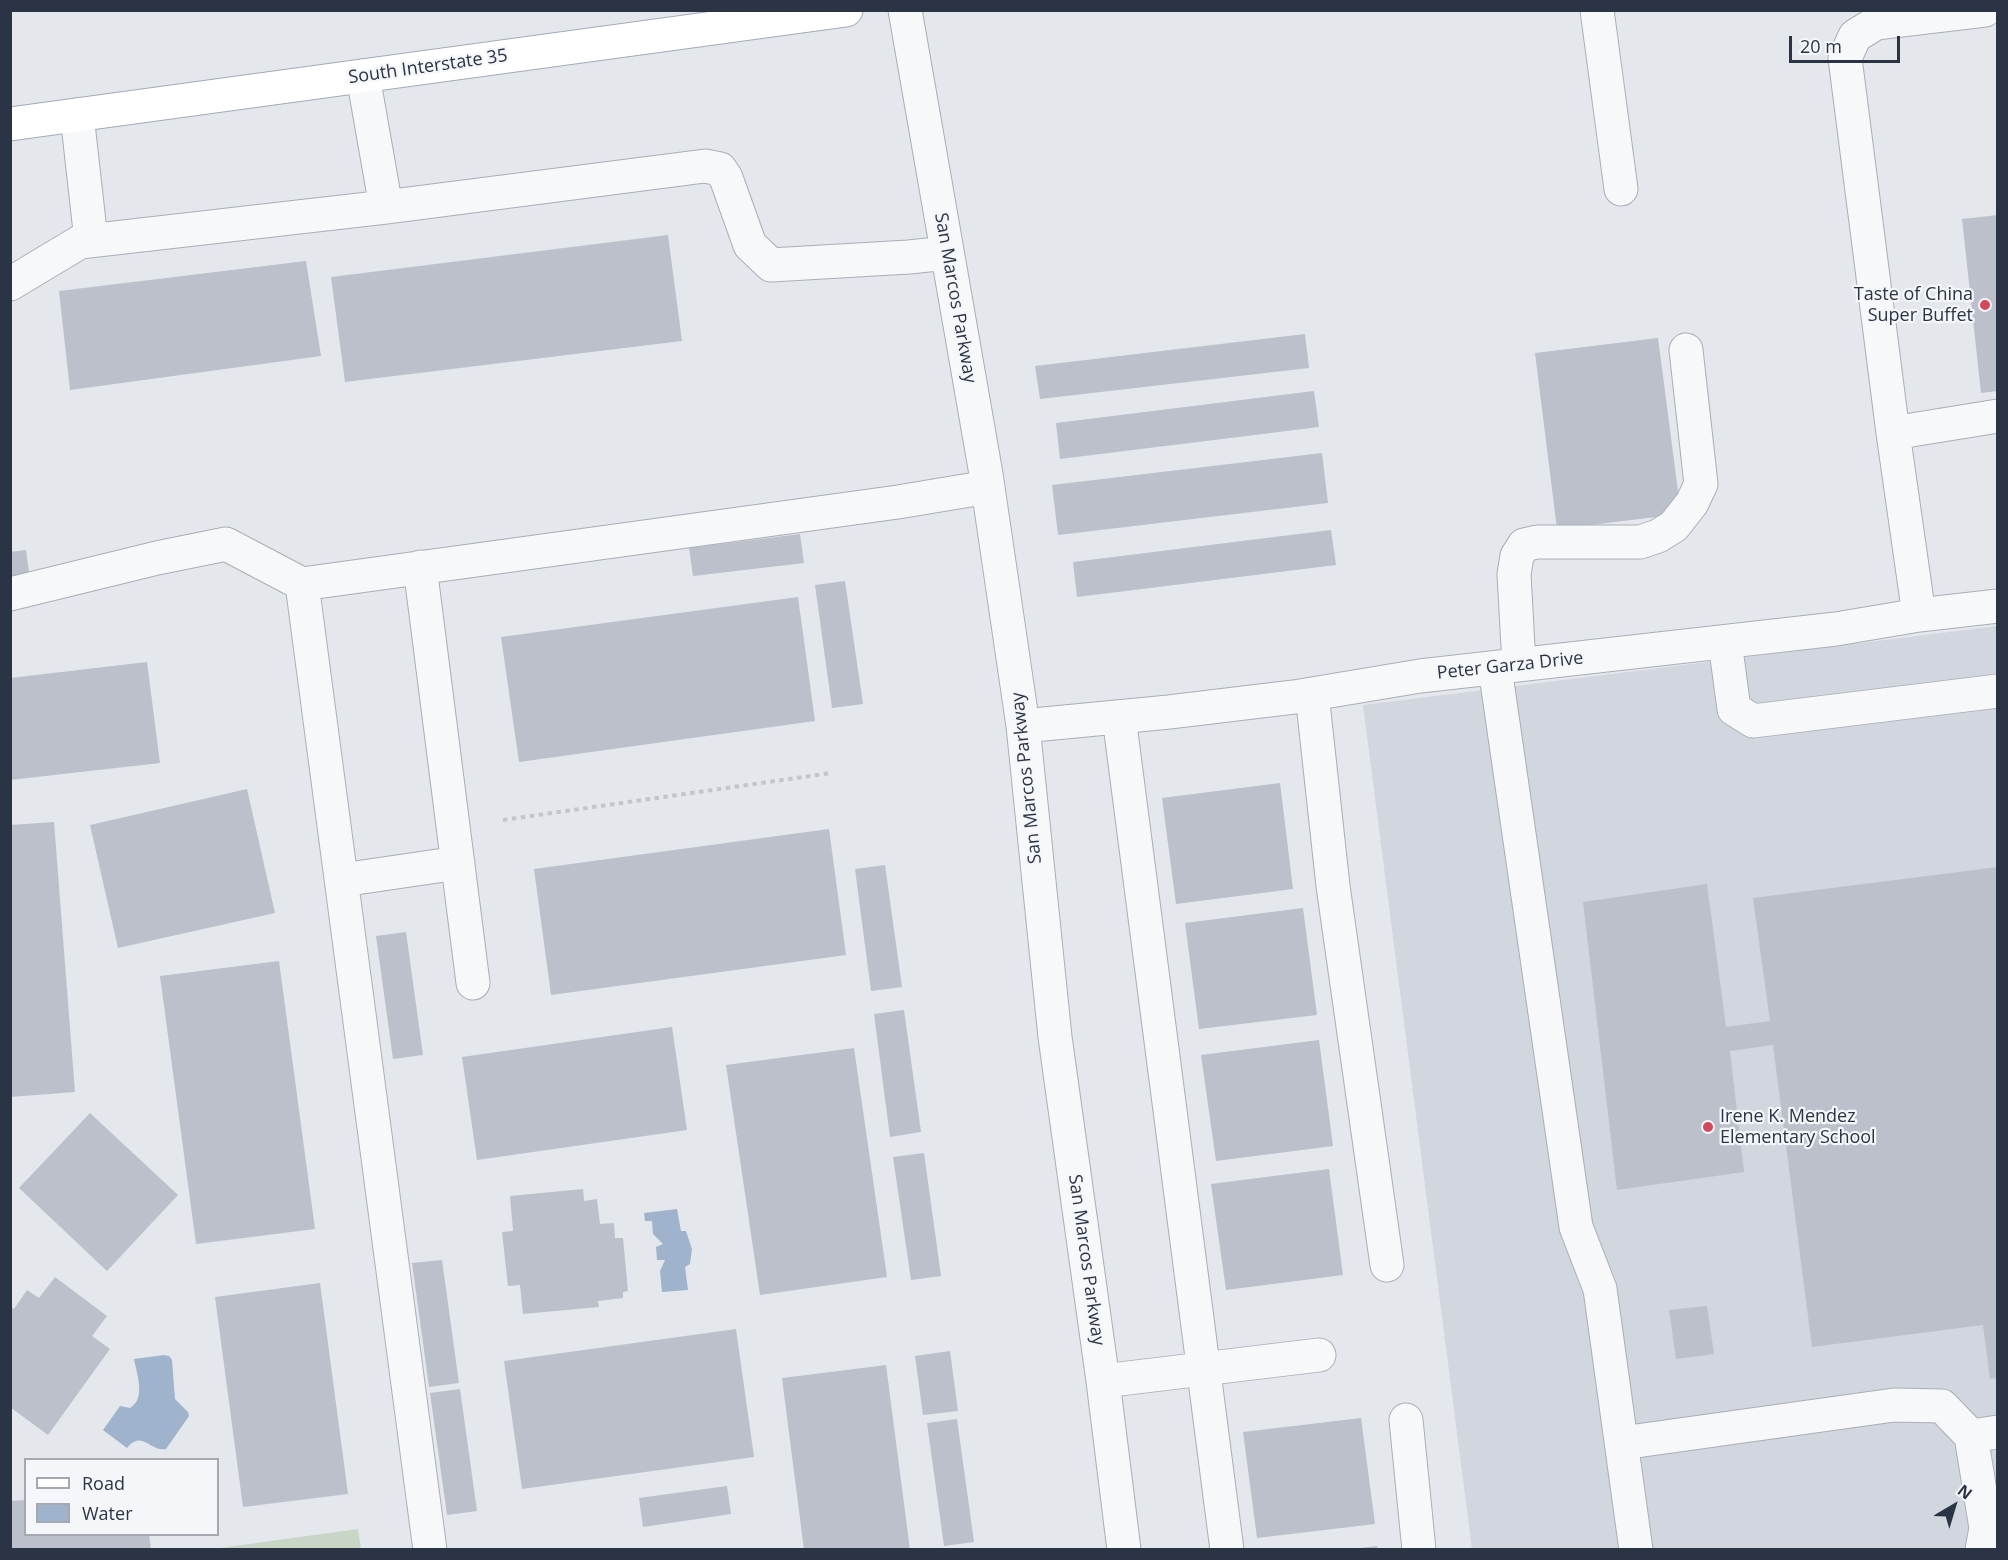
<!DOCTYPE html>
<html>
<head>
<meta charset="utf-8">
<style>
  body { margin:0 }
  #map { position:relative; width:2008px; height:1560px; overflow:hidden; background:#e4e7ec; font-family:"Open Sans",sans-serif }
  canvas { display:block }
  .frame { position:absolute; inset:0; border:12px solid #2b3445; pointer-events:none }
  .legend { position:absolute; left:24px; top:1458px; width:195px; height:78px; box-sizing:border-box; background:#f4f6f9; border:2px solid #a4a8b1; margin:0; padding:8px 10px; list-style:none; font-size:18px; color:#2b3445 }
  .legend li { display:flex; align-items:center; gap:12px; height:30px }
  .legend b { width:30px; border:2px solid #a4a8b1 }
  .north { position:absolute; left:1924px; top:1476px; width:60px; height:60px; -webkit-text-stroke:4px #f4f6f9; paint-order:stroke; rotate:38deg; font-size:16px; font-weight:700; line-height:24px; text-align:center; color:#2b3445 }
  .north::after { content:''; display:block; margin:auto; width:21px; height:27px; background:#2b3445; clip-path:polygon(50% 0,100% 100%,50% 72%,0 100%) }
  .scale { position:absolute; left:1789px; top:36px; width:111px; height:27px; box-sizing:border-box; border:3px solid #2b3445; border-top:0; padding-left:8px; font-size:18px; line-height:21px; white-space:nowrap; color:#2b3445; -webkit-text-stroke:4px #f4f6f9; paint-order:stroke }
</style>
</head>
<body>
<div id="map">
<canvas width="2008" height="1560"></canvas>
<div class="frame"></div>
<ul class="legend">
<li><b style="height:8px;background:#fff"></b>Road</li>
<li><b style="height:16px;background:#9fb4cc"></b>Water</li>
</ul>
<div class="north">N</div>
<div class="scale">20 m</div>
</div>
<script>
const c = document.querySelector('canvas').getContext('2d');
c.lineJoin = 'round';
function paint(path, color) { c.fillStyle = color; c.fill(path, 'evenodd'); }
function stroke(path, color, width, dash) { c.strokeStyle = color; c.lineWidth = width; c.lineCap = dash ? 'butt' : 'round'; c.setLineDash(dash || []); c.stroke(path); }
function label(font, color, halo, rows, align = 'center') {
  c.font = font + ' "Open Sans",sans-serif'; c.lineWidth = 4.5; c.setLineDash([]); c.textBaseline = 'middle'; c.strokeStyle = halo; c.fillStyle = color; for (const [text, x, y, turn = 0] of rows) {
    c.save(); c.translate(x, y); c.rotate((+turn || 0) * Math.PI / 180); c.textAlign = isNaN(turn) ? turn : align; if (halo) c.strokeText(text, 0, 0); c.fillText(text, 0, 0); c.restore();
  }
}
paint(new Path2D(`
  M1997 626V1549H1472L1363 705Z`), '#d2d6de');
paint(new Path2D(`
  M358 1529 361 1549H213Z`), '#c9d6c5');
paint(new Path2D(`
  M677 1209 681 1231H686L692 1249 690 1264 685 1267 688 1290 662 1292 660 1271 665 1260H657L656 1247 663 1244 653 1234 652 1221H645L644 1213Z
  M164 1355 169 1356 172 1360 175 1399 188 1412 189 1416 166 1449C150 1452 142 1429 127 1448L103 1430 120 1406 130 1408C146 1398 137 1375 134 1359Z`), '#9fb4cc');
paint(new Path2D(`
  M1998 215V391L1981 393 1962 219Z
  M668 235 682 341 345 382 331 277Z
  M306 261 321 356 70 390 59 291Z
  M1305 334 1309 368 1040 399 1035 366Z
  M1658 338 1681 514 1557 529 1535 353Z
  M1314 391 1319 427 1060 459 1056 423Z
  M1322 453 1328 503 1058 535 1052 485Z
  M1331 530 1336 565 1077 597 1073 562Z
  M800 534 804 563 693 576 689 548Z
  M26 550 30 580 10 583V552Z
  M845 581 863 704 832 708 815 585Z
  M798 597 815 721 519 762 501 637Z
  M147 662 160 763 10 780V678Z
  M1280 783 1293 889 1176 904 1162 798Z
  M247 789 275 913 118 948 90 825Z
  M54 822 75 1092 10 1097V825Z
  M829 829 846 955 551 995 534 869Z
  M885 865 902 987 871 991 855 869Z
  M1998 867V1378L1990 1379 1983 1325 1812 1347 1773 1045 1730 1051 1744 1172 1617 1190 1583 902 1707 884 1726 1027 1770 1021 1753 898Z
  M1303 908 1317 1015 1199 1029 1185 923Z
  M406 932 423 1055 393 1059 376 936Z
  M279 961 315 1229 196 1244 160 976Z
  M904 1010 921 1132 890 1137 874 1014Z
  M672 1027 687 1130 477 1160 462 1057Z
  M1319 1040 1333 1146 1216 1161 1201 1055Z
  M854 1048 887 1277 760 1295 726 1065Z
  M90 1113 178 1195 107 1271 19 1188Z
  M924 1153 941 1276 911 1280 893 1157Z
  M1329 1169 1343 1275 1226 1290 1211 1184Z
  M583 1189 584 1201 597 1199 600 1224 614 1223 615 1238H623L628 1291 623 1292V1298L598 1301 599 1307 523 1314 520 1285 508 1286 502 1232 513 1231 510 1196Z
  M442 1260 459 1383 429 1387 412 1263Z
  M55 1277 107 1316 92 1336 110 1349 48 1435 10 1407V1306L14 1309 27 1290 39 1298Z
  M320 1283 348 1494 243 1507 215 1297Z
  M1707 1306 1714 1354 1676 1359 1669 1310Z
  M736 1329 754 1457 522 1489 504 1361Z
  M950 1351 958 1411 923 1415 915 1356Z
  M886 1365 910 1550H804L782 1378Z
  M460 1389 477 1511 447 1515 430 1393Z
  M1361 1418 1375 1524 1257 1538 1243 1432Z
  M957 1419 974 1542 944 1546 927 1423Z
  M727 1486 731 1514 643 1527 639 1498Z
  M26 1500V1534H149L151 1550H10V1501Z
  M1377 1546 1378 1550H1360V1548Z`), '#bbc0ca');
const minor = new Path2D(`
  M905 10 986 474 1023 726 1055 1037 1103 1381 1124 1550
  M1597 10 1621 189
  M363 76 386 207
  M77 115 91 240
  M10 284 80 242 386 207 705 166 720 169 726 178 750 245 771 265 909 257 947 253
  M1893 433 1998 416
  M420 567 473 983
  M302 584 430 1550
  M10 594 157 558 226 544 302 584 898 502 988 487
  M1919 615 1893 433 1845 58 1855 36 1876 23 1985 10
  M1725 642 1734 709 1753 721 1998 691
  M1519 665 1514 574 1517 556 1524 545 1537 542H1640L1658 536 1674 526 1692 503 1701 484 1686 350
  M1495 668 1576 1227 1600 1289 1636 1550
  M1312 694 1333 886 1387 1265
  M1119 717 1227 1550
  M1023 726 1169 712 1294 697 1420 676 1836 629 1919 615 1998 606
  M342 880 458 863
  M1103 1381 1319 1355
  M1406 1420 1419 1550
  M1971 1436 1998 1432
  M1622 1443 1894 1405 1942 1406 1971 1436 1986 1528 1982 1550`);
const major = new Path2D(`
  M10 124 846 10`);
stroke(minor, '#a9aeb7', 35);
stroke(major, '#a3abb8', 35);
stroke(new Path2D(`
  M503 820 831 773`), '#c2c5cb', 4, [4.5, 4.5]);
stroke(minor, '#f7f8fa', 33);
stroke(major, '#fff', 33);
for (const [x, y, r, color] of [
  [1985,305,6,"#d1495b"],
  [1708,1127,6,"#d1495b"]
]) { const dot = new Path2D(); dot.arc(x, y, r, 0, 2 * Math.PI); c.fillStyle = color; c.fill(dot); stroke(dot, '#f4f6f9', 2); }
label('18px', '#2b3445', '#f4f6f9', [
  ["South Interstate 35",428,67,-8],
  ["San Marcos Parkway",955,298,80],
  ["Peter Garza Drive",1510,666,-6],
  ["San Marcos Parkway",1027,778,-96],
  ["San Marcos Parkway",1086,1260,82]
]);
label('18px', '#2b3445', '#f4f6f9', [
  ["Taste of China",1973,295],
  ["Super Buffet",1973,316],
  ["Irene K. Mendez",1720,1117,"left"],
  ["Elementary School",1720,1138,"left"]
], 'right');
</script>
</body>
</html>
